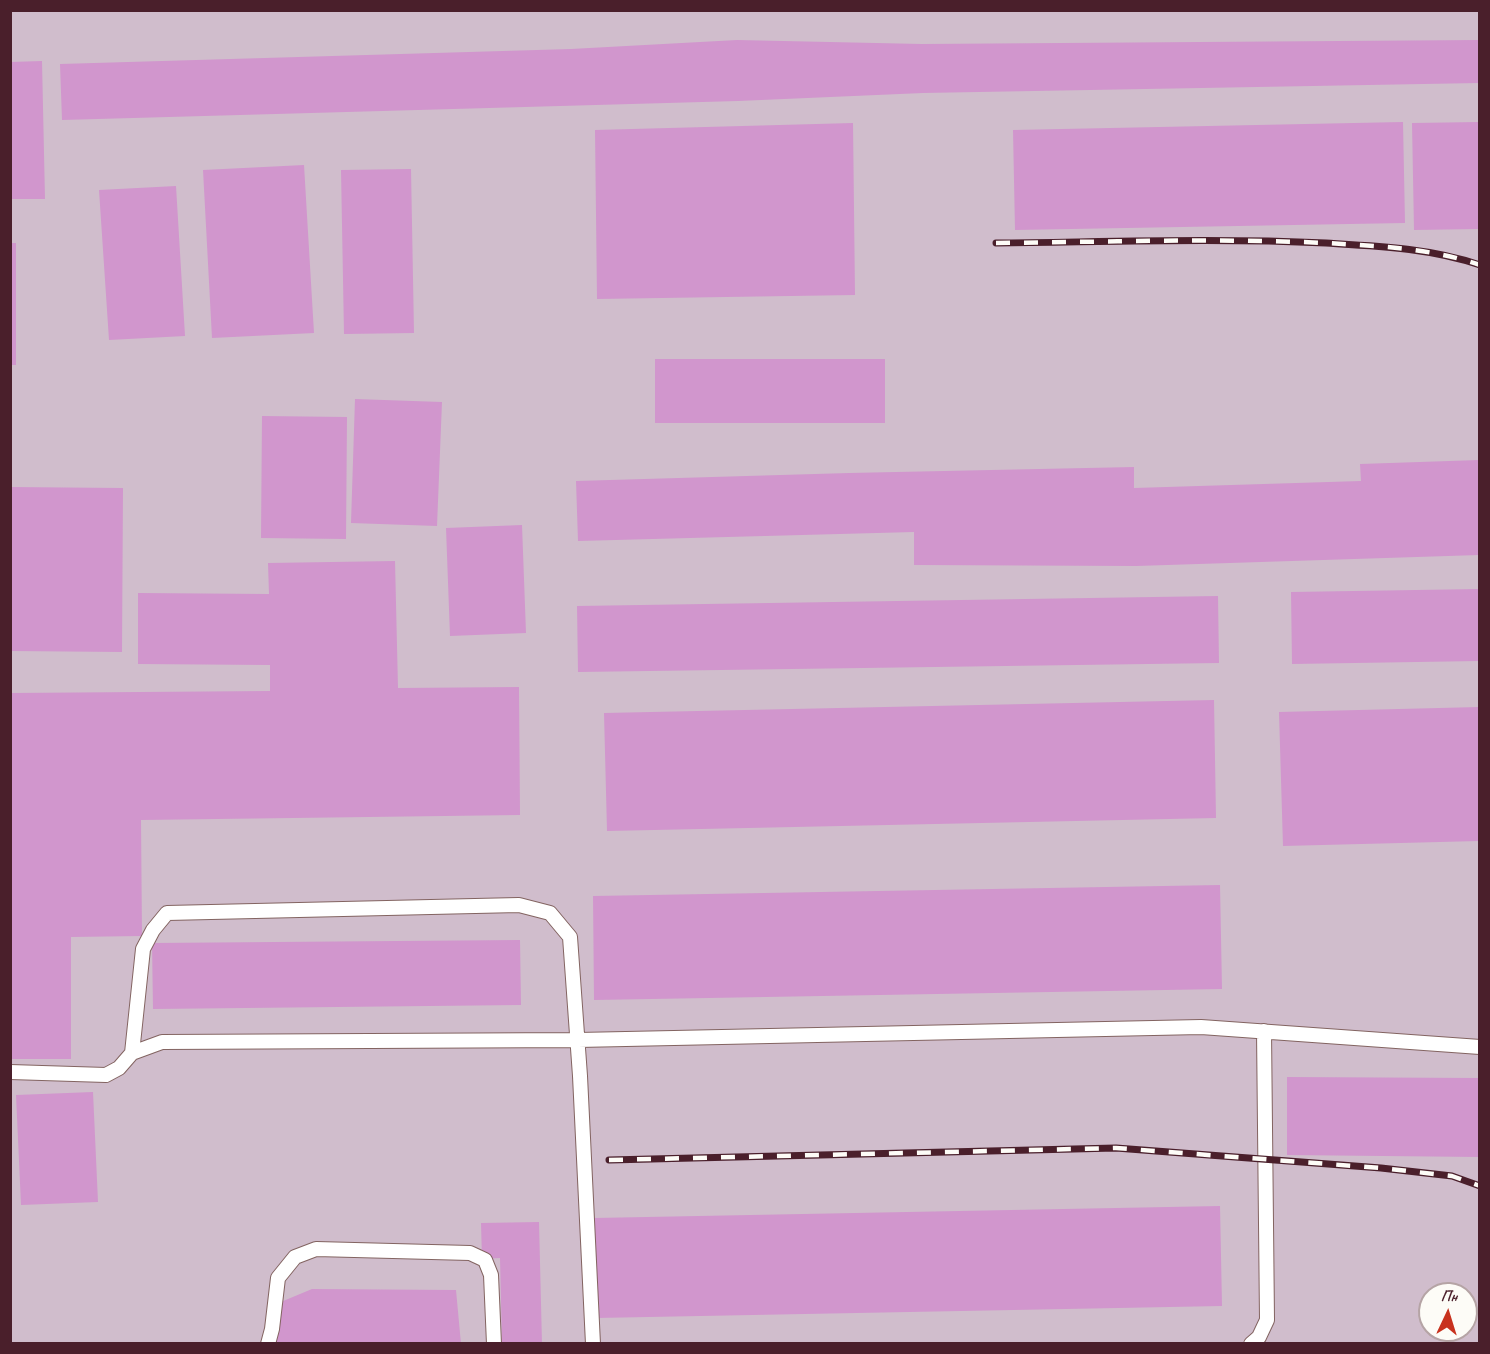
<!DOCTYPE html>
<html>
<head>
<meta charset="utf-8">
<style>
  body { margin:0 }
  #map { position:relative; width:1490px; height:1354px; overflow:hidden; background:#ede3c4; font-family:Caveat,sans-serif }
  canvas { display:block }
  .frame { position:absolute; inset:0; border:12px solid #4a1f2b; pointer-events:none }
  .north { position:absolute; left:1418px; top:1282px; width:60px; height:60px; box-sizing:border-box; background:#fdfcf7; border:2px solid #b5a4a5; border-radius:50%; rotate:4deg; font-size:16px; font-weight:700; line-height:24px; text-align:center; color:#4a1f2b }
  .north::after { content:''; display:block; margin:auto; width:21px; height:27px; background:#c8321e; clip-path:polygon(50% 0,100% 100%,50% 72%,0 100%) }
</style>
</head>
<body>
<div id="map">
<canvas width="1490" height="1354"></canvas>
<div class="frame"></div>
<div class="north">Пн</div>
</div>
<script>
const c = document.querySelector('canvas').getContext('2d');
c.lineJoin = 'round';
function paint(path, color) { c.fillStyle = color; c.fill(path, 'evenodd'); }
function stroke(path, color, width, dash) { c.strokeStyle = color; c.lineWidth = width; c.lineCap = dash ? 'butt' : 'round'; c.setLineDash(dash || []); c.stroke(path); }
paint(new Path2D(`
  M10 11H1479V1343H11ZM1430 1294H1466V1330H1430Z`), '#d0bdcc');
paint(new Path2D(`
  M737 40 922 44 1479 40V83L923 93 738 101 62 120 60 64 571 49Z
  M42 61 45 199H10V62Z
  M1403 122 1405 223 1015 230 1013 130Z
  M1479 122V229L1414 230 1412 123Z
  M853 123 855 295 597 299 595 130Z
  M304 165 314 333 212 338 203 170Z
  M411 169 414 333 344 334 341 170Z
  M176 186 185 336 109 340 99 190Z
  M10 243H16V365H10Z
  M655 359H885V423H655Z
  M355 399 442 402 437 526 351 523Z
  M262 416 347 417 346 539 261 538Z
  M1479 460V555L1136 566 914 565V532L578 541 576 481 849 473 1134 467V488L1361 481 1360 464Z
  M10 487 123 488 122 652 10 651Z
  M522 525 526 633 450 636 446 528Z
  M395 561 398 688 519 687 520 815 141 820 142 936 71 937V1059H11L10 693 270 691V665L138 664V593L269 594 268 563Z
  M1479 589V661L1292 664 1291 592Z
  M1218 596 1219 663 578 672 577 606Z
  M1214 700 1216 818 607 831 604 713Z
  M1479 707V841L1283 846 1279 712Z
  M1220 885 1222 989 594 1000 593 896Z
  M520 940 521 1005 153 1009 152 943Z
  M1287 1077 1479 1078V1157L1287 1155Z
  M93 1092 98 1202 21 1205 16 1095Z
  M1220 1206 1222 1306 596 1318 594 1218Z
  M539 1222 542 1344H502L500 1258 482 1259 481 1223Z
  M312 1289 456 1290 461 1344H273L276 1304Z`), '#d196cd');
const lane = new Path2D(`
  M132 1053 143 949 153 930 167 913 519 905 550 913 570 937 580 1076 593 1344
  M10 1072 106 1075 119 1068 132 1053 162 1042 578 1040 1201 1027 1480 1047
  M268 1344 272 1329 278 1278 295 1257 316 1249 470 1253 485 1260 491 1275 494 1344
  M1251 1344 1259 1337 1267 1320 1264 1031`);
stroke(lane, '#836461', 16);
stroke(lane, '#fff', 14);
const rail = new Path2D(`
  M996 243C1106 242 1216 238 1326 243 1377 246 1431 248 1480 265
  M609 1160 1116 1148 1381 1168 1452 1176 1480 1186`);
stroke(rail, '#4a1f2b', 7);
stroke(rail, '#fdfcf7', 4.5, [14]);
</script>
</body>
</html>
